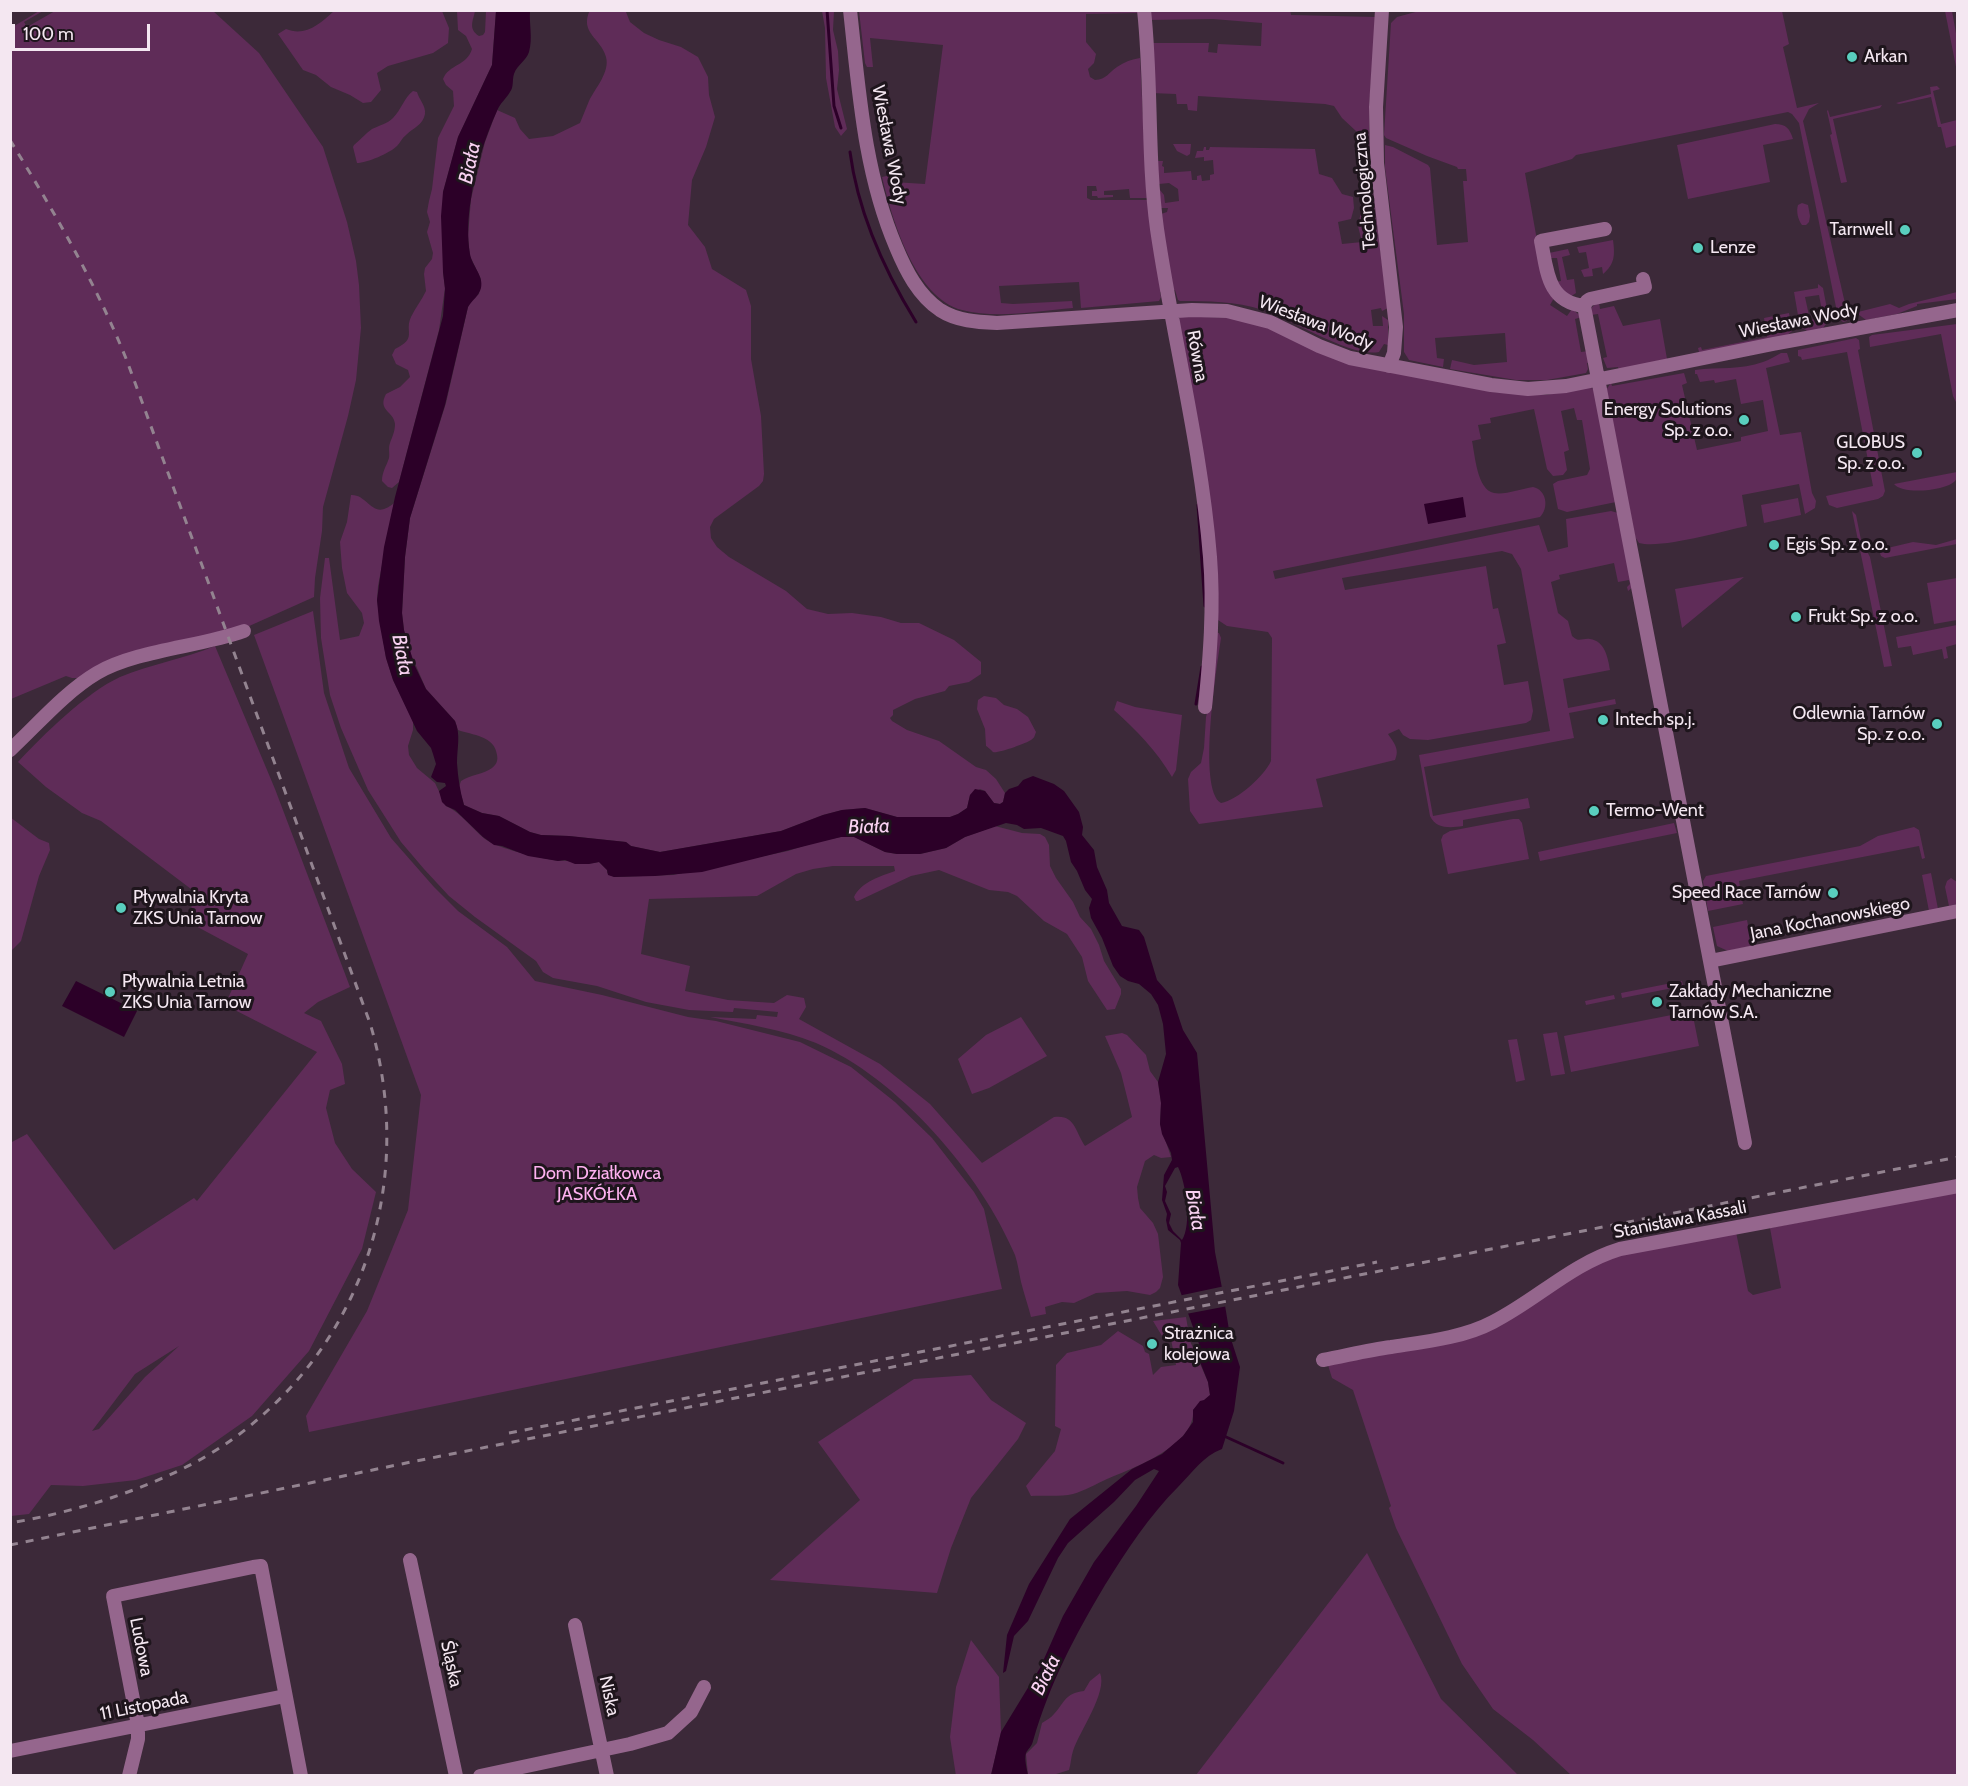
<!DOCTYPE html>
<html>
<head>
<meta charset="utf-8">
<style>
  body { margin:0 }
  #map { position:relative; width:1968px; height:1786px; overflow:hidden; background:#3c2939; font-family:Cabin,sans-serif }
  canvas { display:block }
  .frame { position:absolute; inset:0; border:12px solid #f4e7f1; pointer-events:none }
  .scale { position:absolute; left:12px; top:24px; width:138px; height:27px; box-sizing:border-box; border:3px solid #f4e7f1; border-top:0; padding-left:8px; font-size:18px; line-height:21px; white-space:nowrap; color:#f4e7f1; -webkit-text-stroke:4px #1e151c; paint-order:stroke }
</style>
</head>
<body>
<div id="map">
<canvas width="1968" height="1786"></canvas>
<div class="frame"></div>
<div class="scale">100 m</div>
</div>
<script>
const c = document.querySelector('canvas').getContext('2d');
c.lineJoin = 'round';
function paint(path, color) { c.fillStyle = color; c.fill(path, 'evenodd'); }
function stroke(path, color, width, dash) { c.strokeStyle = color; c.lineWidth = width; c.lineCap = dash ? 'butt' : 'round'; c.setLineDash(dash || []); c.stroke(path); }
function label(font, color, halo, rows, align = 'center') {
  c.font = font + ' Cabin,sans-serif'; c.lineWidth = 6; c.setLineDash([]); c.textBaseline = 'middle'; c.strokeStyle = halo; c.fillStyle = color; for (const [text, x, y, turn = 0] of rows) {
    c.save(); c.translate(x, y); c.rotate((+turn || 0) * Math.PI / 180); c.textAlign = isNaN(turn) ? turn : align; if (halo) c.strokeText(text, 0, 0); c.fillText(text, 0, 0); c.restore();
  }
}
paint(new Path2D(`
  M590 10 624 11 626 12 630 22 644 33 659 40 681 47 698 57 708 77 709 95 715 117 706 147 692 180 688 225 705 247 712 269 746 290 751 306V359L761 416 764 474 763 481 759 486 714 519 710 527 711 538 717 547 729 557 786 591 807 609 828 614 852 613 881 617 901 623H919L954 640 981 662V674L969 682 949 686 945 691 915 699 893 710V715L890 718 892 721 907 730 939 741 976 767 986 770 996 779 1005 793 1003 802 1000 804 994 803 985 791 980 789 970 795 967 808 958 814 950 817H897L865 808 842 810 823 815 781 831 660 852 631 846 626 842 569 836 541 835 530 832 499 816 482 813 464 805 459 787 461 781C470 775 484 774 492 768 497 764 498 760 497 755 495 736 472 735 458 730L455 721 426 689 411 654 404 630 402 613 405 557 410 518 446 403 468 307 472 300 479 294 481 279 470 256 468 236 471 199 485 142 497 110 515 118 520 129 529 139 553 136 580 123C583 116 586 108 589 101 596 87 610 72 606 57 601 38 579 33 590 10Z
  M1290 10 1291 15 1376 17 1369 107V157L1367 158 1359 157 1358 154 1357 132 1342 118 1334 106 1325 104 1198 96 1197 111 1188 110 1187 104H1177L1176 94 1151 93 1150 43H1209L1208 52 1217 53 1218 44 1261 46 1262 23 1213 19 1147 20V11Z
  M1423 10 1782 11 1789 44 1783 47 1797 108 1819 103 1809 109 1803 121 1847 312V321L1843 322 1838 317 1799 123 1792 114 1788 112 1576 155 1572 159 1525 173 1545 285 1550 295 1554 298 1550 305 1567 316 1572 309 1582 317 1575 319 1581 352 1589 351 1591 362 1587 363 1588 369 1586 373 1547 380H1516L1450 369 1452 360 1474 365 1507 362 1505 333 1435 338 1437 358 1444 359 1443 367 1409 360 1404 352V314L1385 168V145L1393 147 1428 165 1430 168 1437 245 1468 242 1463 181H1467L1466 169H1458L1457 167 1427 156 1386 138 1384 135 1391 23 1397 17Z
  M39 11H43L24 22 27 27 55 11H213L259 53 323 147 347 222 356 261 359 285 361 328 356 380 348 416 323 507 322 531 315 578 314 597 247 627 81 678H72L66 676 11 699V28Z
  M442 11 449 28 448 43 433 53 388 66 377 73 381 90 371 102 363 103 350 95 331 87 316 75 303 70 278 34 286 29C305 37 320 24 334 11Z
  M457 11H475C473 21 468 29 479 36L483 35 485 32 486 11H496L492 65 458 137 443 192V272L445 288 439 330 399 482 392 488 388 487 382 481C382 472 386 467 389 458 390 453 388 448 390 443 392 437 395 432 395 424 394 411 377 411 386 394L400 387 410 377 408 370 396 364 392 355 395 349C418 338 404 332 411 317 415 308 422 300 426 291L424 274 425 268 432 259 433 253 427 232 430 222 427 212 429 201 432 189 438 138 454 106 453 91 446 85 443 79C449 64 467 66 472 49L466 36 458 30Z
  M822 11H834L833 30 838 51 839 70 837 89 847 129 841 136 835 127 826 78 825 28Z
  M859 11H1138V13L1086 14V42L1096 54 1094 63 1088 69 1090 77 1095 80C1107 79 1108 73 1117 67 1124 62 1132 59 1140 58L1147 198H1130L1129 189 1104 191V195H1113V197L1098 198 1097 196H1092V191H1097L1096 186H1087V198L1091 200H1148L1164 292H1160L1161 297 1159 301 1081 308 1079 282 999 286 1001 303 1013 304 1072 301 1073 308C1038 311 997 319 962 310 915 298 892 219 882 177L891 175 893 182 925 184 943 45 870 38 873 67H867L865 63Z
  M1945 11H1952L1957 39V72Z
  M1937 86 1940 89 1933 91 1941 124 1957 120V145L1946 148 1941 127H1938L1931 97 1899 104 1896 103 1931 94 1930 87Z
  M413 91 417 92C419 100 426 105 425 114 423 125 413 128 406 135 402 138 400 143 397 146 390 153 367 163 357 163L353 147 354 145C360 140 366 133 372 129 380 125 387 124 393 118 401 110 404 98 413 91Z
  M1882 105 1880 108 1833 119 1847 182 1841 183 1830 135 1832 134 1827 111 1828 110 1830 117Z
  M1775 124C1786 124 1790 129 1793 139L1763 145 1770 182 1688 199 1677 145Z
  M1173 144H1191L1190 154 1187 156 1177 151Z
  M1204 147H1206V150H1209L1210 147 1315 149 1319 174 1332 178 1342 194 1353 197 1354 208 1351 219 1338 222 1342 244 1362 242 1358 226 1362 207V189L1357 165 1360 164 1368 166 1370 172 1388 308 1382 311 1381 308 1371 310 1373 326H1383L1382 316 1388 320V345L1384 344 1379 352C1352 358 1291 319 1263 310 1235 301 1208 301 1180 301L1178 300 1175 290 1171 291 1158 215 1167 212 1168 208H1156L1160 190 1164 195 1165 203 1179 201 1178 189 1169 183 1159 184 1156 161H1163L1162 166 1164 167V173L1191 171 1192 180H1197V176L1201 175 1202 181 1210 180V175L1214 174 1213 160 1204 161V157L1195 158 1197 151H1203Z
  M1802 203 1808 205 1810 216 1809 222 1806 225H1802C1798 220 1796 211 1798 205Z
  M1613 240C1615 255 1615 264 1603 274L1602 267 1592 269 1593 276 1584 277 1581 270 1589 268 1586 252 1579 253 1577 247Z
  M1568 249 1570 255 1562 257 1567 280 1574 279 1576 293 1570 297 1554 282 1561 281 1557 258H1550L1549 253Z
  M1818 284 1823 288 1827 309 1822 311 1819 295 1805 297 1810 320 1823 318 1822 312 1828 311 1829 320 1823 328 1809 332 1800 327 1794 292 1818 288Z
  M1957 292V299L1917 304V306L1897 314 1866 320 1858 314V312L1890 304 1899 308 1909 304Z
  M1599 302 1600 309 1614 306 1623 326 1660 319 1667 359 1619 370 1618 367 1607 368 1603 358 1607 357 1598 314 1591 315 1592 307Z
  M1789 313 1792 331 1785 337 1701 353 1699 352 1698 348 1701 347 1702 350 1767 337 1764 318Z
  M1181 316 1230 318 1269 328 1354 365 1493 392 1546 395 1588 387 1594 389 1616 502 1567 512 1558 509 1553 484 1558 481 1587 475 1590 469 1582 420H1577L1574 408 1561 411 1569 450 1564 452 1567 470 1563 475 1553 476 1547 469 1534 409 1490 418 1491 423 1478 425 1481 439 1472 441C1475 455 1477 490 1494 493 1505 495 1521 489 1533 487 1547 490 1549 508 1540 517L1273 571 1275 579 1539 525 1548 552 1568 547 1566 519 1611 511 1618 513 1634 586 1628 591 1627 587 1630 584 1629 580 1618 582 1614 563 1559 575 1560 579 1551 582 1558 613 1568 621 1572 636C1579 643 1582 638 1590 639 1605 641 1608 658 1610 670L1563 679 1568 708 1615 699 1616 704 1569 713 1574 738 1424 767 1433 816 1528 798 1530 808 1463 820V826C1450 828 1436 829 1430 816L1419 755 1550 731 1521 569 1512 554 1502 551 1342 578 1345 590 1486 566 1493 609 1498 608 1506 643 1497 645 1504 685 1528 681 1533 711 1531 720 1526 723 1428 740 1410 739 1403 735 1399 729 1388 734C1394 743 1400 749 1395 760L1316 779 1323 807 1199 824 1190 811 1188 779 1191 772 1201 763 1204 748 1206 717 1212 692 1216 633H1219L1221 638C1217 665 1197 789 1221 803 1238 800 1264 776 1271 761L1272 638 1268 632 1227 626 1218 620 1178 321Z
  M1957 324V404L1953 396 1941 334 1870 347 1869 337 1872 335Z
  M1856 338 1859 340 1860 349 1858 350 1885 491 1883 496 1878 499 1837 508 1829 505 1826 496 1873 486 1847 352 1802 360 1801 357 1798 356V350Z
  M1781 353H1787L1790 362 1766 368 1780 435 1801 432 1812 493 1816 501 1815 508 1805 514 1799 484 1742 495 1747 526C1722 531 1662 549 1639 543L1635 537 1606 390 1611 383 1612 386 1684 373 1687 383 1682 385 1697 450 1741 441V437L1768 431 1763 400 1741 404 1736 379 1715 383 1714 380 1700 382 1697 374H1695V370C1718 367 1741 370 1763 362 1769 360 1775 356 1781 353Z
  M1957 472C1957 476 1958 477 1955 481 1946 491 1902 495 1894 484Z
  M351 495C369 494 372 522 394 503L378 586 377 600 386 658 393 680 413 721V730L408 746 409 755 417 768 435 783 446 806C462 813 472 829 485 839 498 849 541 858 558 861 572 859 585 866 599 862L607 870V873L614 877 673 875 788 851 816 842 841 837H854L885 852 897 854H920L946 848 965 837 995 826 1022 833 1040 834 1045 837 1049 845 1050 866 1056 878 1073 902 1080 917 1091 929 1099 945 1104 961 1121 989V994L1115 1009 1107 1010 1088 981 1082 957 1067 934 1044 921 1017 896 1008 892 989 890 939 870 911 876 858 901H856L854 897C861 882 881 876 895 871L894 866H833L813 869 796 874 757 896 649 899 641 954 690 966 685 991 728 1000 774 1003 787 995 804 998 806 1007 799 1019 880 1064 930 1104 982 1163 1054 1117C1075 1114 1075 1131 1085 1146L1132 1117 1121 1073 1105 1036 1122 1033 1127 1035 1146 1055 1150 1071 1158 1082 1161 1103 1160 1124 1171 1157 1161 1158 1154 1155 1145 1161 1137 1187 1138 1198 1140 1208 1153 1223 1158 1234 1163 1277 1160 1288 1156 1292 1150 1295 1127 1291 1096 1293 1074 1303 1062 1302 1045 1307 1046 1314 1031 1317C1028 1305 1024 1294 1021 1282 1019 1273 1018 1264 1015 1255 981 1174 898 1078 816 1043 782 1029 745 1024 710 1017L756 1019 757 1015 777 1017 778 1012 734 1008 733 1012 689 1010 646 1002 597 986 553 978 543 972 536 961 475 917 449 896 424 869 401 842 368 790 341 728 330 695 321 638 320 598 325 558H329L340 640 359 636 364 623 362 613 347 593 342 568 340 542 347 522Z
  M1798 498 1801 515 1764 523 1761 505Z
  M1852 511 1856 515 1861 540 1870 557 1892 666 1884 667Z
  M1957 539V544L1885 558 1881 556 1879 550 1913 542 1936 545Z
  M1744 577 1682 628 1675 589Z
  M1957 578V620L1934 624 1927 583Z
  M313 611 324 693 349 768 391 838 434 887 458 911 507 947 535 981 602 995 688 1017 716 1021 800 1042 851 1067 895 1102 932 1138 974 1192 984 1209 1002 1289 309 1432 306 1416 367 1311 408 1210 421 1095 254 635Z
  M1957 625V644L1946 647 1948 658 1944 659 1942 649 1913 655 1911 646 1898 648 1896 637Z
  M215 646 275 789 350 987 318 1002 304 1013 321 1021 342 1064 345 1084 330 1090 326 1108 335 1143 352 1169 376 1192 362 1249 309 1351 252 1416 182 1465 136 1480 83 1486 51 1485 29 1514 11 1516 10 1143 27 1134 114 1250 194 1198 197 1201 317 1052 225 1005 248 954 192 924 191 889 101 821 82 813 46 787 18 762C43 735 87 692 120 677 151 664 184 659 215 646ZM179 1346 145 1377 99 1429 92 1431 135 1374Z
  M984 696 996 698 1004 705 1017 709 1028 717 1036 732C1034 737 1035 737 1031 740 1027 743 997 754 993 752 993 752 987 746 986 746L985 729 977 709 978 700Z
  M1117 701 1135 707 1182 715 1176 770 1172 777C1156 750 1137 731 1114 710Z
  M10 817 39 839 49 843 50 850 39 876 21 941 11 951Z
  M1513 819H1519L1522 823 1529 859 1448 874 1441 840 1443 835 1450 831Z
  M1674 823 1677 833 1540 861 1538 852Z
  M1914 827 1919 830 1925 858 1922 859 1919 846 1739 881 1743 904 1708 911 1703 881 1706 876 1860 846 1878 836Z
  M1931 873 1938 909 1929 911 1922 875Z
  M1951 878 1957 882V904L1949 906 1945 887 1947 881Z
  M1747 920 1752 946 1728 951 1717 946 1713 927Z
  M1682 981 1683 986 1622 998 1621 993Z
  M1614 995 1615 999 1586 1005 1585 1001Z
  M1692 1011 1699 1046 1571 1072 1564 1036Z
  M1021 1017 1047 1056 989 1088 972 1094 958 1059 986 1035Z
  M1557 1032 1565 1074 1551 1076 1543 1034Z
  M1517 1039 1525 1080 1516 1082 1508 1040Z
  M1957 1192V1775H1571L1533 1740 1493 1709 1462 1664 1396 1528 1389 1508 1391 1506 1353 1390 1332 1378 1328 1365 1473 1334 1604 1257 1736 1232 1748 1291 1753 1295 1781 1288 1770 1228Z
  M1186 1317 1190 1341 1208 1382 1210 1395 1193 1410C1196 1445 1134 1468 1107 1479 1096 1484 1084 1491 1073 1494 1060 1497 1044 1495 1031 1496L1026 1486 1055 1451 1061 1429 1055 1426 1056 1365 1067 1353 1101 1345 1118 1331 1143 1346 1145 1352 1149 1354 1153 1375 1161 1367 1176 1365 1170 1334 1166 1333 1162 1336 1153 1321Z
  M971 1375 991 1400 1026 1423 1018 1439 971 1498 951 1548 937 1593 770 1580 860 1500 818 1442 914 1379Z
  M1367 1553 1441 1699 1518 1775H1196Z
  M971 1640 999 1677 1001 1732 991 1775 956 1776 950 1737 956 1687Z
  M1100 1673C1108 1692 1079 1732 1073 1751 1071 1757 1071 1763 1069 1770L1053 1775H1028L1026 1754 1037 1743 1042 1723C1046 1720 1051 1718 1054 1714 1066 1701 1064 1694 1084 1691L1090 1681Z`), '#5f2c58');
paint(new Path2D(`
  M496 11H530C529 24 533 38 529 52 526 61 517 65 514 74 512 80 514 87 510 92 506 99 500 103 497 111 485 137 475 170 471 199 468 216 467 237 470 254 472 266 484 276 481 288 479 296 472 300 468 307L445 405 410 518 405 557 402 613 404 630 414 664 426 689 455 721C461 735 457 748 457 763 458 778 460 791 464 805L482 813 499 816 530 832 541 835 569 836 626 842 631 846 660 852 781 831 823 815 842 810 865 808 897 817H950L958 814 967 808 970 795 975 789 985 791 994 803 1000 804 1003 802 1005 793 1009 789 1018 786 1023 780 1033 776 1054 784 1064 791 1079 812 1083 827 1082 835 1094 850 1097 867 1107 890 1109 903 1122 926 1139 930 1144 937 1157 980 1172 997 1183 1030 1197 1053 1215 1252 1223 1293 1230 1336 1240 1367 1234 1411 1222 1449C1203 1456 1193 1472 1178 1487 1149 1516 1127 1550 1105 1585 1074 1637 1050 1683 1033 1741 1032 1746 1028 1749 1026 1753 1024 1759 1027 1769 1028 1775H991L1001 1732 1040 1668 1063 1616 1094 1562 1136 1506 1159 1471 1154 1469 1135 1480 1114 1502 1068 1543 1058 1558 1028 1621 1014 1636 1006 1671 1003 1673 1007 1635 1029 1584 1070 1519 1132 1469 1162 1454 1183 1436 1193 1422V1410L1200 1401 1204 1400 1210 1395 1208 1382 1200 1362 1199 1344 1178 1285 1181 1243 1180 1240 1168 1230 1166 1220 1167 1214 1162 1200 1164 1175 1172 1160 1171 1153 1162 1134 1160 1124 1161 1103 1158 1082 1166 1054 1163 1024 1158 1005 1151 994 1139 984 1128 981 1120 976 1113 966 1102 938 1091 918 1089 908 1092 899 1085 890 1077 871 1071 862 1066 841 1063 836 1041 828 1024 829 1017 825 1006 823 965 837 946 848 920 854H897L885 852 854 837H841L702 872 655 876 614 877 608 875 607 870 599 862 589 864H575L565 860 558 861 528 856 502 846 494 845 483 837 455 810 446 806 442 802 439 791 446 786 445 783 437 782 431 777 436 764 433 754 431 748 417 731 393 680 386 658 379 621 377 600 384 547 395 497 443 316 445 289 443 272 441 216 443 192 458 137 492 65ZM1178 1167C1186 1183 1192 1225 1182 1240L1173 1231 1169 1223 1171 1214 1165 1201 1167 1192 1165 1186 1175 1168Z
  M1463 497 1466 517 1428 524 1424 504Z
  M76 981 137 1011 124 1037 62 1006Z`), '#2c0028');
paint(new Path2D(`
  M1225 1286 1228 1306 1186 1314 1178 1296Z`), '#3c2939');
stroke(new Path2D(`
  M827 10 834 106 841 128
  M850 152C858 213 884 270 916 322
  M1198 505 1205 606
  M1196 704 1202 667
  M1224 1436 1283 1463`), '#2c0028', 3);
stroke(new Path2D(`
  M850 10C859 91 864 172 896 247 906 271 918 295 940 310 957 321 977 322 997 323L1192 310 1227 311 1270 322 1319 346 1350 358 1491 385 1528 389 1566 386 1773 344 1958 310
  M1144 10C1152 83 1147 156 1157 229 1173 338 1201 446 1210 557 1214 607 1210 657 1205 707
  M1382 10 1376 107 1377 163 1396 327 1394 353 1389 366
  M1643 279 1645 287 1590 299 1587 301 1584 306 1745 1143
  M1584 306C1547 302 1547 270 1541 241L1605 229
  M10 750C37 725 65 692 97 673 137 650 199 647 244 631
  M1710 961 1958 911
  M1323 1360C1345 1356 1368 1350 1391 1347 1423 1342 1463 1338 1493 1322 1538 1299 1571 1264 1620 1249L1958 1186
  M410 1560 456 1776
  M575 1625 607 1776
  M10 1751 285 1696
  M129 1776 138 1739V1725L113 1596 253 1567 261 1566 301 1776
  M480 1776 630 1744 668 1733 691 1712 704 1687`), '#95668d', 14);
stroke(new Path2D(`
  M10 140C54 212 96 283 127 361L370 1023C417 1180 364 1346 230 1441 170 1483 82 1511 10 1523
  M509 1433 1377 1262
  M10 1545 416 1461 1958 1157`), '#938390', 3, [8, 8]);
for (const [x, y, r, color] of [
  [1852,57,6,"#59cebe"],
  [1905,230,6,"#59cebe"],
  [1698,248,6,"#59cebe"],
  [1744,420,6,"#59cebe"],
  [1917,453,6,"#59cebe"],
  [1774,545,6,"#59cebe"],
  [1796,617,6,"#59cebe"],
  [1603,720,6,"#59cebe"],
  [1937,724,6,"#59cebe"],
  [1594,811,6,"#59cebe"],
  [1833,893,6,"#59cebe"],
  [121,908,6,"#59cebe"],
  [110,992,6,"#59cebe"],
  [1657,1002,6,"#59cebe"],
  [1152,1344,6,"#59cebe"]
]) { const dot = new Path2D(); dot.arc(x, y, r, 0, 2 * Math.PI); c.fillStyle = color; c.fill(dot); stroke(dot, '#1e151c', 2); }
label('18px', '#f4e7f1', '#1e151c', [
  ["Arkan",1864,57],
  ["Tarnwell",1893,230,"right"],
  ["Lenze",1710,248],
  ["Energy Solutions",1732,410,"right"],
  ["Sp. z o.o.",1732,431,"right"],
  ["GLOBUS",1905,443,"right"],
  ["Sp. z o.o.",1905,464,"right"],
  ["Egis Sp. z o.o.",1786,545],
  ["Frukt Sp. z o.o.",1808,617],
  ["Odlewnia Tarnów",1925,714,"right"],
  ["Sp. z o.o.",1925,735,"right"],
  ["Intech sp.j.",1615,720],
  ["Termo-Went",1606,811],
  ["Speed Race Tarnów",1821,893,"right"],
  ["Pływalnia Kryta",133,898],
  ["ZKS Unia Tarnow",133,919],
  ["Pływalnia Letnia",122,982],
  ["ZKS Unia Tarnow",122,1003],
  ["Zakłady Mechaniczne",1669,992],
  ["Tarnów S.A.",1669,1013],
  ["Strażnica",1164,1334],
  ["kolejowa",1164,1355]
], 'left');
label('18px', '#f4e7f1', '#1e151c', [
  ["Wiesława Wody",889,145,79],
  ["Technologiczna",1365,191,-95],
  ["Wiesława Wody",1799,321,-11],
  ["Wiesława Wody",1316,323,21],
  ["Równa",1197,356,80],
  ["Jana Kochanowskiego",1830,919,-11],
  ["Stanisława Kassali",1680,1220,-11],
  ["Ludowa",141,1647,79],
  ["Śląska",451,1664,78],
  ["Niska",609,1696,78],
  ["11 Listopada",144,1706,-11]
]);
label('18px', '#feb1f0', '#1e151c', [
  ["Dom Działkowca",597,1174],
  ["JASKÓŁKA",597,1195]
]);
label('italic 20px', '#f9d2f2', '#1e151c', [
  ["Biała",470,163,-78],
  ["Biała",402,655,79],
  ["Biała",869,827,-2],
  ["Biała",1195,1210,80],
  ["Biała",1046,1675,-64]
]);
</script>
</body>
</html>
